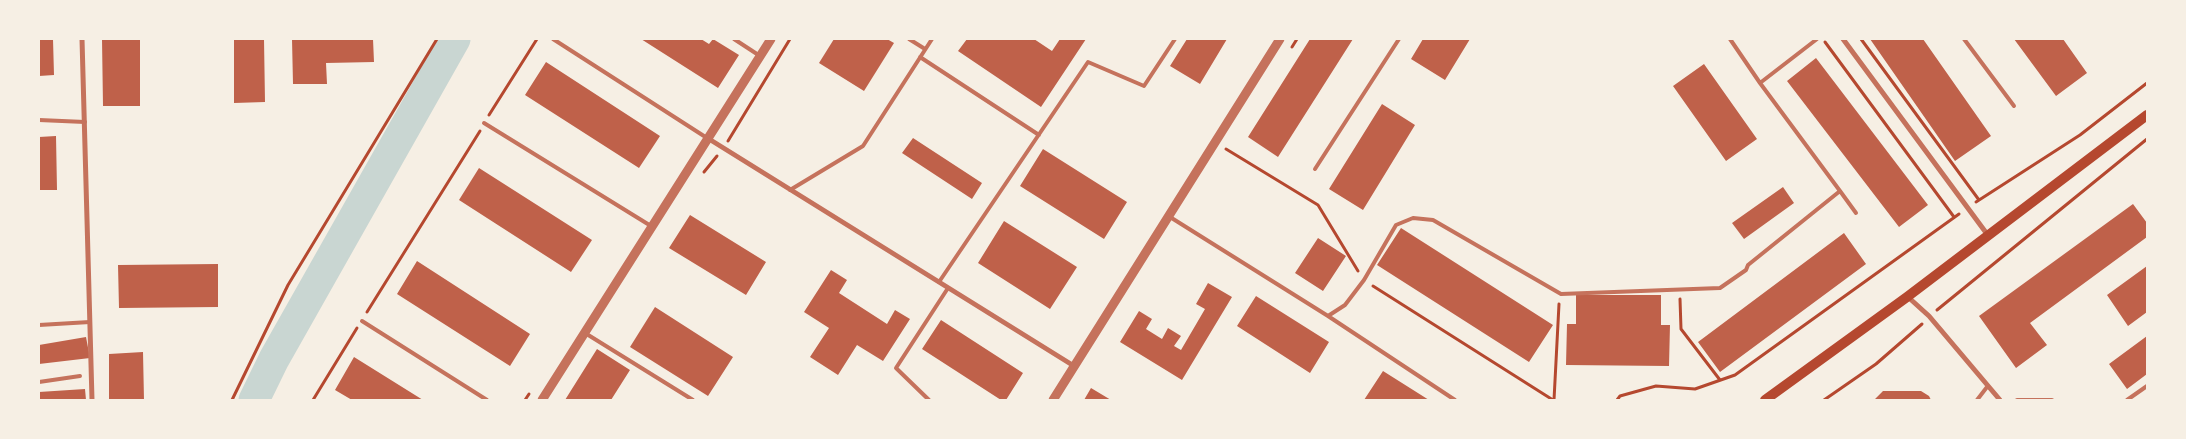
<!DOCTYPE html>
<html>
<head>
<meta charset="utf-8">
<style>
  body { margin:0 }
  #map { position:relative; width:2186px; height:439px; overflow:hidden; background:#f6efe4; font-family:"Fira Sans",sans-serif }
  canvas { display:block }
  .frame { position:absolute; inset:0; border:40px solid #f6efe4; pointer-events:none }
</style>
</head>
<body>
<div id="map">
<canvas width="2186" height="439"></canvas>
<div class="frame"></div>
</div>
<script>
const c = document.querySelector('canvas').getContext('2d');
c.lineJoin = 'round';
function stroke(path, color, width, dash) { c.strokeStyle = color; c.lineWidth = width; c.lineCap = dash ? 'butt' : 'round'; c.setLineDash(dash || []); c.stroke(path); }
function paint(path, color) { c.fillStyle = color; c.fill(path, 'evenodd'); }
stroke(new Path2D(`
  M254 400 274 359 455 39`), '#c9d6d2', 31);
paint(new Path2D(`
  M39 39H53L54 75 39 76Z
  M102 39H140V106H103Z
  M234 39H264L265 102 234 103Z
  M292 39H373L374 62 326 63 327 84H293Z
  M641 39H701L709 44 713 39 739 55 718 88Z
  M834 39H887L894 43 864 91 819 63Z
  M967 39H1034L1052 51 1060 39H1086L1041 107 958 51Z
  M1187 39H1227L1200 84 1170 66Z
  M1310 39H1353L1278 157 1248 137Z
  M1423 39H1470L1445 80 1411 59Z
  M1870 39H1923L1991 136 1955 161Z
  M2014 39H2063L2087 73 2056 96Z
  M1816 58 1928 205 1899 227 1787 81Z
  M546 62 660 136 639 168 525 95Z
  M1704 64 1757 139 1726 161 1673 86Z
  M1382 104 1415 125 1363 210 1329 189Z
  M56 136 57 190H39V137Z
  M913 138 982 183 972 199 902 153Z
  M1043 149 1127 202 1104 239 1020 186Z
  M479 168 592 240 571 272 459 200Z
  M1783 187 1794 203 1744 239 1732 223Z
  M2133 204 2147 223V237L2030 323 2047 345 2016 368 1979 316Z
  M690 215 766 262 746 295 669 248Z
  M1004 221 1077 267 1050 309 978 263Z
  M1401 228 1553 325 1529 362 1377 265Z
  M1844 233 1866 264 1720 372 1698 342Z
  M1318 238 1346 256 1323 291 1295 273Z
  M417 261 530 334 510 366 397 294Z
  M218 264V307L119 308 118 265Z
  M2147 266V312L2128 326 2107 295Z
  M831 270 847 280 839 293 887 324 895 310 910 319 883 361 857 345 838 375 810 357 829 328 804 312Z
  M1208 283 1232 297 1182 380 1120 342 1139 311 1152 319 1146 329 1162 339 1168 328 1181 336 1174 346 1181 350 1205 309 1196 304Z
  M1576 295H1661V325H1670L1669 366 1566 365 1567 324H1576Z
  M1256 296 1329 342 1310 373 1237 326Z
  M655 307 733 357 708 396 630 347Z
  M941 320 1023 373 1006 400H1001L922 349Z
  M2147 336V374L2127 389 2109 364Z
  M86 337 90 358 39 364V345Z
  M597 349 630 370 611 400H565Z
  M143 352 144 400H109V354Z
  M354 357 423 400H352L335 390Z
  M1383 371 1429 400H1364Z
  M1091 388 1111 400H1084Z
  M85 389 86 400H39V392Z
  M1883 391H1921L1929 396 1931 400H1874Z`), '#bf614a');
stroke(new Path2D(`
  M1861 39 1979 200
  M1825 42 1954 217
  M1292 47 1297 39
  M489 115 537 39
  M728 141 790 39
  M1226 149 1318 205 1358 271
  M704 172 717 156
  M1976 202 2080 135 2147 83
  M1373 286 1553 400
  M1680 299 1681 329 1720 380
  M1937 310 2147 139
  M367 312 480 131
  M232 400 288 285 437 39
  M313 400 357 328
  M525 400 529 394
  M1554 400 1559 304
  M1617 400 1620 396 1656 386 1695 389 1735 375 1959 214
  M1824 400 1876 364 1922 324`), '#b5482f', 3);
stroke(new Path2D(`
  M553 39 707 138
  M734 39 760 56
  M909 39 925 49
  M1730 39 1760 83
  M1964 39 2014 106
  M920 57 1039 135
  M39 120 85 122
  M484 123 651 226
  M1315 169 1399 39
  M790 190 863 146 932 39
  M1840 191 1856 213
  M1170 217 1328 316 1345 305 1364 280 1396 225 1413 218 1433 220 1561 294 1720 288 1746 270 1748 265 1840 191 1760 83 1817 39
  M939 282 1088 62 1144 86 1175 39
  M1328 316 1455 400
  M362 321 487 400
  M39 325 90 322
  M585 333 693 400
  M39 382 80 376
  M929 400 896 368 948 288
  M1977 400 1987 387
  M2017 400H2052
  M2127 400 2147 386`), '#c5725c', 4);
stroke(new Path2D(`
  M82 39 92 400
  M1843 39 1987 234
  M709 139 1074 366
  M1908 297 1929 316 2000 400`), '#c5725c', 5);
stroke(new Path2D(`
  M542 400 771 39
  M1053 400 1280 39`), '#c5725c', 9);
stroke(new Path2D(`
  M1765 400 1907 297 2147 115`), '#b5482f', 10);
</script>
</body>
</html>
